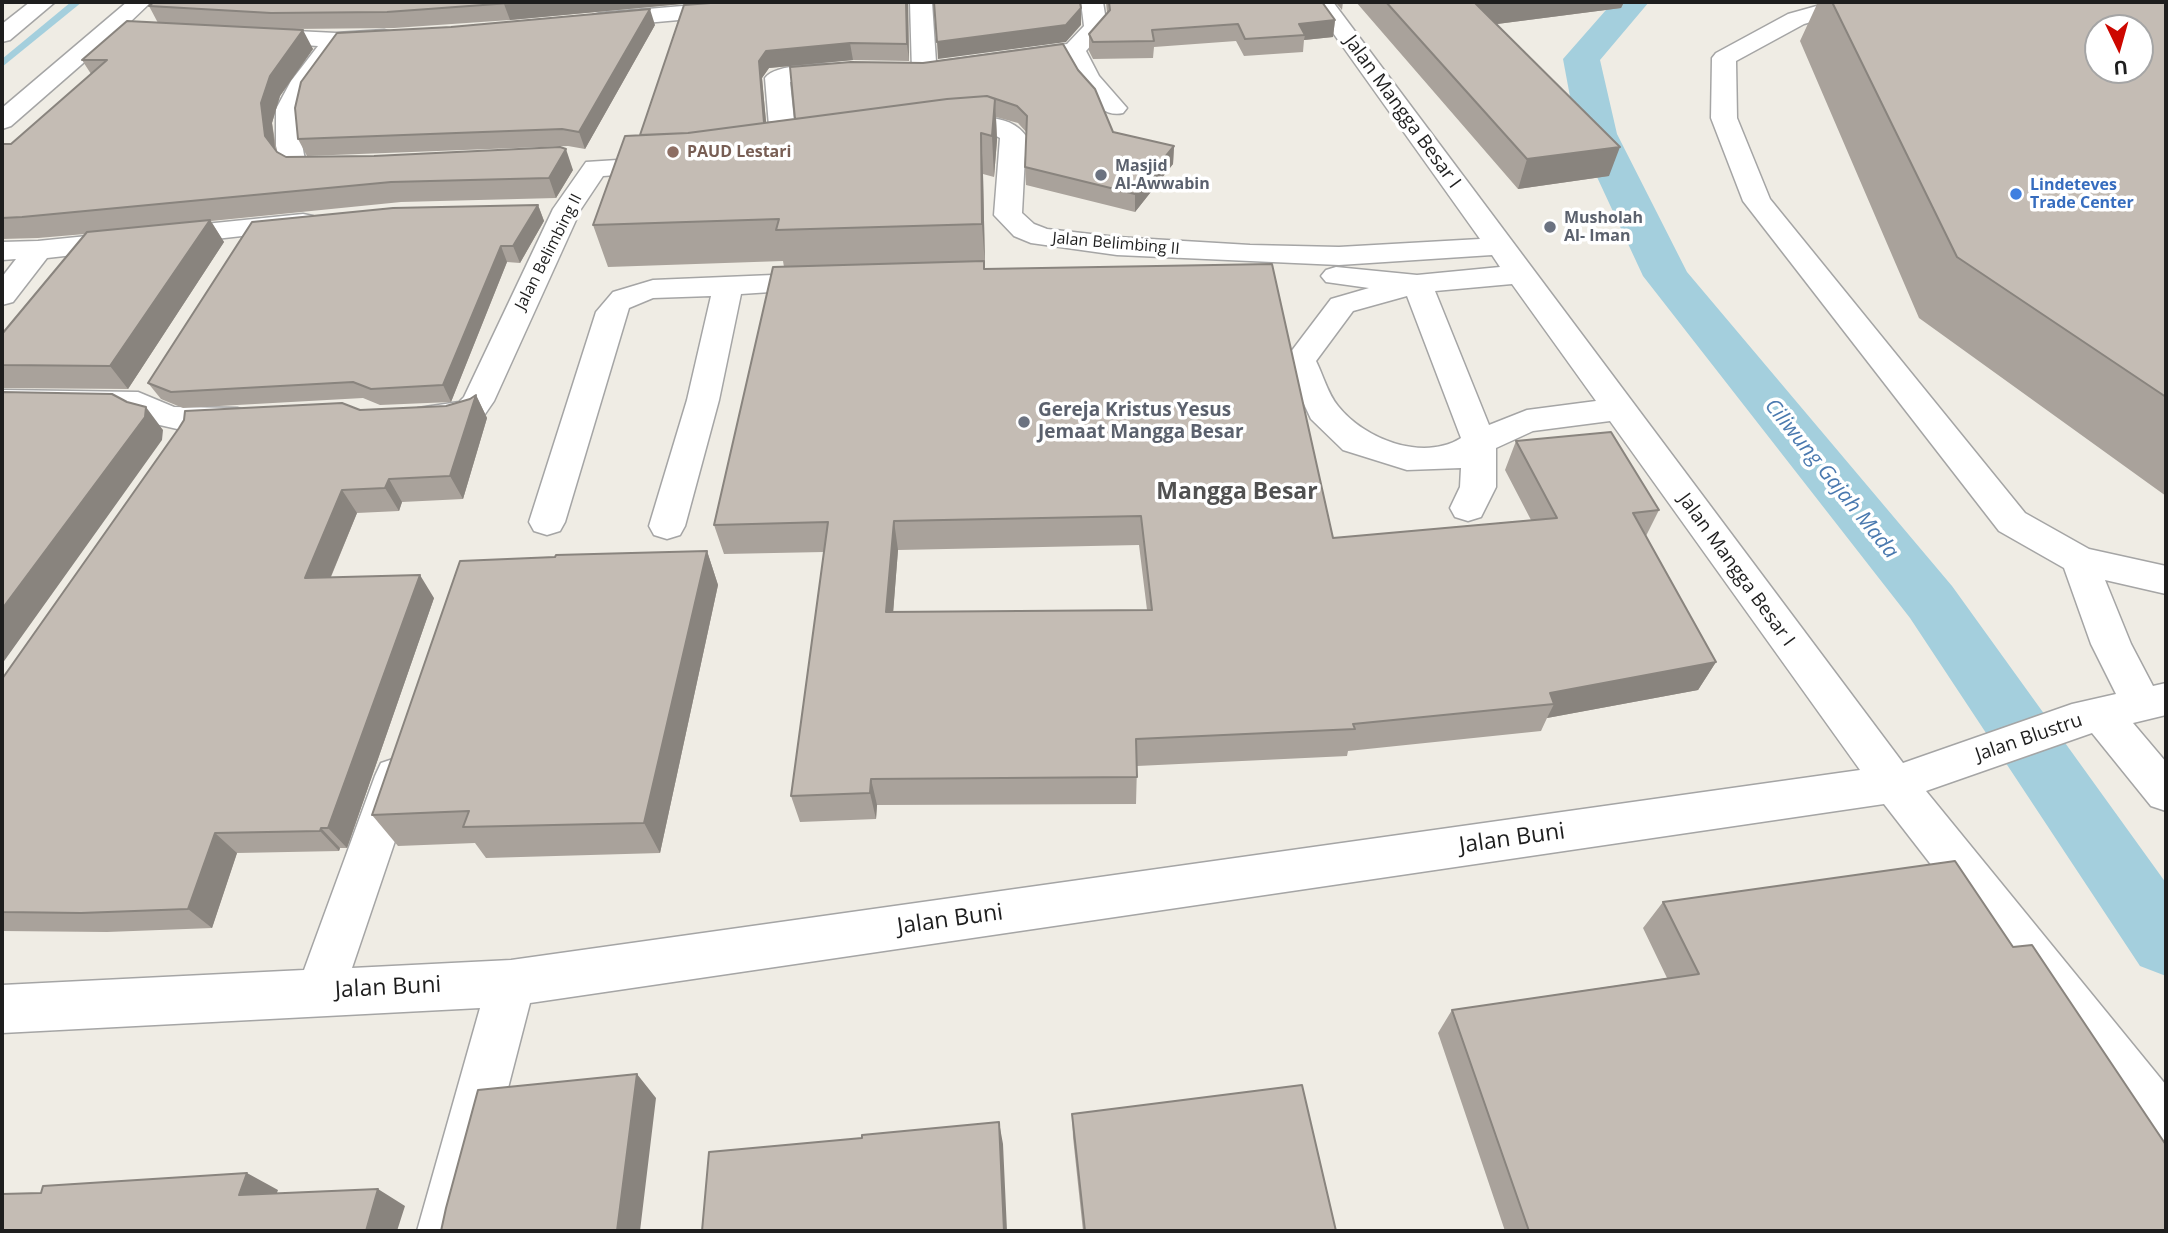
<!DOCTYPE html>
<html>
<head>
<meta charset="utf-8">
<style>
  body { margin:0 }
  #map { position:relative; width:2168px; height:1233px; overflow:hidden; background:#efece4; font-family:"Open Sans",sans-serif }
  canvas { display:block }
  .frame { position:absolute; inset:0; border:4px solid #1e1e1e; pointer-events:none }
  .north { position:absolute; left:2084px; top:14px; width:70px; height:70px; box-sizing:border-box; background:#fff; border:2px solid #a5a5a5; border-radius:50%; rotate:175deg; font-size:19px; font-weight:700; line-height:28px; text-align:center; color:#1e1e1e }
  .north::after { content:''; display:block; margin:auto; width:24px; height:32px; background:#cd0700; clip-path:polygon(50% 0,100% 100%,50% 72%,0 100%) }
</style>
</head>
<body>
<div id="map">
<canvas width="2168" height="1233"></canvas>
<div class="frame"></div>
<div class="north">U</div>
</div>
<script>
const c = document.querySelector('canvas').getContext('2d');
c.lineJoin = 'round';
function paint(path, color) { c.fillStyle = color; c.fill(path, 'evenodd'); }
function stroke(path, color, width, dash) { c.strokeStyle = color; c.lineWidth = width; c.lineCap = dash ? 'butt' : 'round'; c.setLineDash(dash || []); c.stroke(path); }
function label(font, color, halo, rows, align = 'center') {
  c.font = font + ' "Open Sans",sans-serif'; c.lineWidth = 7; c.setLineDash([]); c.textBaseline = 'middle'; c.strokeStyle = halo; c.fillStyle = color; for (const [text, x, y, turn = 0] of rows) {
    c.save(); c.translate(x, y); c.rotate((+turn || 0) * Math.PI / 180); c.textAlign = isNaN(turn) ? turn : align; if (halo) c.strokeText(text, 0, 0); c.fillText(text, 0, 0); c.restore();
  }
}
paint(new Path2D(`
  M71 2H82L2 67V59Z`), '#a4cfdd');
paint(new Path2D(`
  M1613 2H1649L1600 60 1617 134 1687 272 1952 586 2166 883V976L2140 966 1910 618 1643 276 1577 134 1563 59Z`), '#a4cfdd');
const minor = new Path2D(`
  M30 2H55L10 40 2 42V24Z
  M127 2H151L128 24 178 28 182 33 178 38 170 40 113 37 11 126 2 129V108Z
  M729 2H812L809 7 801 9 601 27 593 25 590 20 593 15 601 13Z
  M910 2H932L936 62 1067 44 1084 26 1081 2H1103L1107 27 1086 51 1099 76 1127 108 1123 113C1096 120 1075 79 1065 58L924 78 915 76 912 71Z
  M1311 2H1333L1903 763 2072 704 2116 694 2091 644 2064 568 1999 531 1743 201 1711 118 1712 58 1716 53 1788 14 1831 2H1865L1862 7 1804 24 1736 61 1737 118 1770 199 2025 513 2089 549 2166 566V594L2105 580 2131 644 2153 686 2166 683V715L2133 723 2166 762V811L2151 806 2092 733 1926 791 2166 1085V1152L2148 1144 1884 804 530 1003 471 1231H417L480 1008 2 1033V985L304 970 375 776 381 763 396 758 411 763 417 776 352 968 511 960 1860 770 1610 421 1533 431 1496 448V487L1481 517 1468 521 1455 517 1450 508 1460 487 1461 468 1407 470 1343 450 1311 419 1284 361 1331 299 1369 288 1326 282 1321 276 1326 270 1336 267 1417 275 1500 267 1492 255 1339 265 1117 255 1031 243 1014 236 994 215 1000 138C981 126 958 140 937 134L933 129 937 124C964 117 1008 110 1026 136L1022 213 1034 224 1047 229 1117 237 1250 245 1339 247 1480 239ZM1512 284 1596 401 1527 410 1489 425 1435 291ZM1407 296 1461 438C1423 462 1364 439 1338 406 1328 394 1323 375 1316 361L1353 311Z
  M255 29 336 33 384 30 392 32 396 37 392 42 341 47C315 93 292 97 305 159L345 162 349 168 345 174 298 175 289 173 279 161 276 146V109L291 81 318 46 247 41 243 36 247 31Z
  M842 64 851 66 854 71 851 76 790 82 797 150 793 156 784 158 775 156 771 150 765 78C775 63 824 65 842 64Z
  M665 157 674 159 678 165 674 171 603 176 581 209 494 401 481 420 430 427 418 424 413 416 418 408 459 402 464 397 553 209 586 162Z
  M303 214 313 216 317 222 313 228 47 258 13 302 2 305V277L16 259 2 260V242L38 241Z
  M821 273 831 276 836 282 831 288 741 294 719 400 685 526 680 535 667 539 654 535 649 526 687 400 711 296 653 298 629 308 565 522 560 531 547 535 534 531 529 522 596 312 613 292 653 280Z
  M2 390 138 392 174 407 237 408 249 411 254 419 249 427 237 430 186 431 151 423 132 414 2 412Z`);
stroke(minor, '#a5a5a5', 3);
paint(minor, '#fff');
paint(new Path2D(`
  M703 2 510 20 394 28 292 29 313 49 280 96 272 123 277 152 286 157 573 170 556 198 401 202 211 221 224 242 128 389 2 388V334L85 234 38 238 2 239V144H11L91 74 82 60 158 23 149 6Z
  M724 2H908L909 61 853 60 769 68 762 78 766 122 795 119 923 63 1113 132 1174 146 1173 164 1135 212 1026 185 1025 167 1027 133 1018 123 996 117 997 140 994 177 983 174 985 266H984V269L1333 538 1531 520 1505 470 1516 441 1659 510 1646 536 1716 662 1698 690 1547 718 1541 731 1348 751 1347 756 1137 766 1136 804 877 805 876 819 800 822 791 796 824 552 724 554 714 525 784 267 783 261 608 267 593 225 640 135ZM1139 545 1147 610 893 612 898 550Z
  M1106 2H1322L1335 20 1333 37 1304 40 1303 52 1244 56 1236 41 1154 47 1153 58 1093 59 1089 51V34L1107 13Z
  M1335 2H1343L1342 10Z
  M1356 2H1624L1621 8 1497 24 1609 176 1518 189Z
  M1818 2H2166V496L1919 318 1800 41Z
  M655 25 585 149 568 146 307 156 298 139Z
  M538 205 544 221 520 263 507 262 451 402 380 405 363 398 183 408 161 399 148 383Z
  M476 395 487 418 463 499 402 502 399 511 357 513 331 577 434 598 347 848H340L339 851 237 853 212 928 107 932 2 931V679L360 410 446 406 470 399Z
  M707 551 718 585 660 853 486 858 475 843 398 846 372 815Z
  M1663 902 2166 1231H1505L1438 1033 1452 1010 1667 978 1643 928Z
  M1072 1114 1336 1231H1083L1073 1137Z`), '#a9a29b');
paint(new Path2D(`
  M524 2H703L510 20 504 4Z
  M906 2H908L909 61 907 44Z
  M1473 2H1624L1621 8 1466 28Z
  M1081 8V25L1066 42 938 59 937 42Z
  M650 9 655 25 585 149 579 132Z
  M1335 20 1333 37 1304 40 1305 35 1299 24Z
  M303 30 313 49 280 96 272 123 276 156 265 136 261 103 270 76Z
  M850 43 853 60 769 68 762 78 768 143 698 152 766 51Z
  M995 99 997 140 994 177 992 136Z
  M981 133 983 174 985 266 982 224Z
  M1174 146 1173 164 1135 212V194Z
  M1620 147 1609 176 1518 189 1527 159Z
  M566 149 573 170 556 198 549 178Z
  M538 205 544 221 520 263 513 246Z
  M210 220 224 242 128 389 110 366Z
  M501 246 507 262 451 402 443 385Z
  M476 395 487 418 463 499 450 476Z
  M146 407 163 430 162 440 2 664V609Z
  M389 479 402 502 399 511 385 488Z
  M342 490 357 513 321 600 305 578Z
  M894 521 898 550 891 640 886 612Z
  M707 551 718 585 660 853 644 823Z
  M420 575 434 598 347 848 328 828Z
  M1716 662 1698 690 1547 718 1554 704 1550 693Z
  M871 779 877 805 876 819 870 793Z
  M321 828 340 848 339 851 320 831Z
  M215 833 237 853 212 928 188 909Z
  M637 1074 656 1098 640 1231H617Z
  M999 1122 1003 1144 1007 1231H1004Z
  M247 1173 278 1190 270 1212 239 1195Z
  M378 1189 405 1206 397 1231H366Z`), '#89847e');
const building = new Path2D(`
  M154 2H524L387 12 271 13 149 6Z
  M724 2H906L907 44 850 43 766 51 759 61 764 123 688 133 640 135 684 5Z
  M934 2H1080L1081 8 1066 25 937 42Z
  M1109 2H1322L1335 20 1299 24 1305 35 1245 39 1238 24 1152 30 1154 41 1093 42 1089 34 1110 10Z
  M1386 2H1474L1620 147 1527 159Z
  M1832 2H2166V397L1957 257ZM2098 28H2140V70H2098Z
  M650 9 579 132 562 129 298 139 295 108 301 82 337 33 451 27Z
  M127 21 303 30 270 76 261 103 265 136 277 152 286 157 374 156 560 147 566 149 549 178 391 182 22 217 2 218V144H11L107 60H82Z
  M1063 44 1078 70 1095 89 1113 132 1174 146 1135 194 1025 167 1027 116 1017 106 987 96 947 99 795 119 790 67 851 62 923 63Z
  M987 96 995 99 992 136 981 133 982 224 776 230 779 219 593 225 625 136 688 133 947 99Z
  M538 205 513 246H501L443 385 371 389 353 382 171 392 148 383 252 222 393 208Z
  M210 220 110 366 2 365V334L87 232Z
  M984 261V269L1272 264 1333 538 1557 518 1516 441 1611 432 1659 510 1633 513 1716 662 1550 693 1554 704 1353 724 1355 729 1136 739 1137 777 871 779 870 793 791 796 828 522 714 525 773 267ZM1141 516 1152 610 886 612 894 521Z
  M2 392 112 394 127 402 146 407 145 417 2 609Z
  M476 395 450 476 389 479 385 488 342 490 305 578 420 575 328 828H321L320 831 215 833 188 909 81 913 2 912V679L179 428 184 420 185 411 342 403 360 410 446 406 470 399Z
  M707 551 644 823 463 827 469 811 372 815 460 561 555 557 556 555Z
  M1955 861 2013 947 2032 945 2166 1145V1231H1529L1452 1010 1699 974 1663 902Z
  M637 1074 617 1231H441L446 1208 478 1090Z
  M1302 1085 1336 1231H1085L1072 1114Z
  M999 1122 1004 1231H702L709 1152 862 1138V1135Z
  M247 1173 239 1195 378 1189 366 1231H2V1194L41 1193 43 1186Z`);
paint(building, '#c4bcb4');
stroke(building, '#89847e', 2);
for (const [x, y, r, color] of [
  [673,152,7,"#8d6e63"],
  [1101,175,7,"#6b7280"],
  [2016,194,7,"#3f7fe0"],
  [1550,227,7,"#6b7280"],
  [1024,422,7,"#6b7280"]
]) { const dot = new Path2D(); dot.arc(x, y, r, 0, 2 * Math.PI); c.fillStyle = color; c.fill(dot); stroke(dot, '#fff', 2.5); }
label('bold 16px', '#785e54', '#fff', [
  ["PAUD Lestari",687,152]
], 'left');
label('bold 16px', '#5b616d', '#fff', [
  ["Masjid",1115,166],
  ["Al-Awwabin",1115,184],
  ["Musholah",1564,218],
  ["Al- Iman",1564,236]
], 'left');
label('bold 16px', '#366cbe', '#fff', [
  ["Lindeteves",2030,185],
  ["Trade Center",2030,203]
], 'left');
label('16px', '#1e1e1e', '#fff', [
  ["Jalan Belimbing II",1116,244,5],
  ["Jalan Belimbing II",549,252,-63]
]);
label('19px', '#1e1e1e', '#fff', [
  ["Jalan Mangga Besar I",1402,112,54],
  ["Jalan Mangga Besar I",1736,570,54],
  ["Jalan Blustru",2029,738,-19]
]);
label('bold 19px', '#5b616d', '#fff', [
  ["Gereja Kristus Yesus",1038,411],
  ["Jemaat Mangga Besar",1038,433]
], 'left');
label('italic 21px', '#4a79af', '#fff', [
  ["Ciliwung Gajah Mada",1831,479,51]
]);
label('bold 23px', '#515151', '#fff', [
  ["Mangga Besar",1237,492]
]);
label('23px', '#1e1e1e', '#fff', [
  ["Jalan Buni",1512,839,-8],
  ["Jalan Buni",950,920,-8],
  ["Jalan Buni",388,988,-3]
]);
</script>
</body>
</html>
